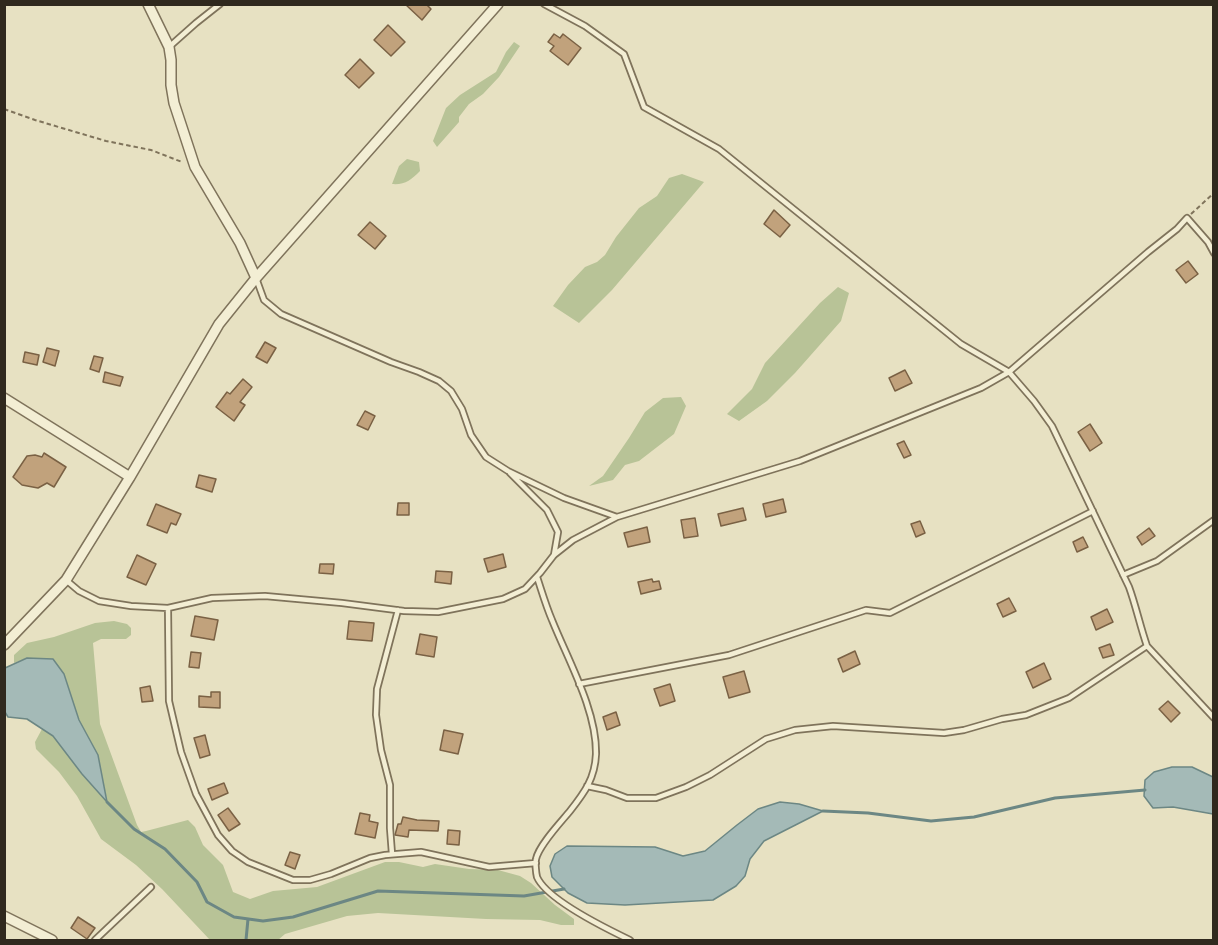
<!DOCTYPE html>
<html>
<head>
<meta charset="utf-8">
<style>
  body { margin:0 }
  #map { position:relative; width:1218px; height:945px; overflow:hidden; background:#e7e1c2; font-family:"Libre Baskerville",serif }
  canvas { display:block }
  .frame { position:absolute; inset:0; border:6px solid #30291e; pointer-events:none }
</style>
</head>
<body>
<div id="map">
<canvas width="1218" height="945"></canvas>
<div class="frame"></div>
</div>
<script>
const c = document.querySelector('canvas').getContext('2d');
c.lineJoin = 'round';
function paint(path, color) { c.fillStyle = color; c.fill(path, 'evenodd'); }
function stroke(path, color, width, dash) { c.strokeStyle = color; c.lineWidth = width; c.lineCap = dash ? 'butt' : 'round'; c.setLineDash(dash || []); c.stroke(path); }
paint(new Path2D(`
  M514 42 520 46 499 77 483 94 469 104 459 117V122L437 147 433 141 446 108 460 95 496 72 506 52Z
  M407 159 419 162 420 171C411 180 405 185 392 184L399 166Z
  M682 174 704 182 612 290 579 323 553 306 568 285 585 267 597 262 605 255 616 237 639 208 657 196 669 178Z
  M838 287 849 293 841 321 795 373 767 401 739 421 727 414 752 389 765 363 820 303Z
  M681 397 686 406 674 434 639 461 625 465 613 480 589 486 603 476 629 438 645 412 663 398Z
  M114 621 127 624 131 628V635L126 639H101L93 643 100 724 137 825 141 832 146 831 188 820 195 827 203 845 223 865 233 892 250 899 273 891 317 887 385 862H399L423 867 435 864 469 869 498 870 520 876 531 883 555 905 574 919V925H561L540 920 486 919 378 913 347 916 285 934 278 940H210L162 889 136 865 101 839 77 796 59 772 36 749 35 742 42 729 53 736 82 774 107 801 98 756 79 720 64 674 27 658 14 663V655L27 643 54 637 95 623Z`), '#b8c397');
const water = new Path2D(`
  M27 658 53 659 64 674 79 720 98 755 107 802 82 774 53 736 27 719 8 717 5 712V668Z
  M1172 767H1192L1213 777V814L1173 807 1153 808 1144 796 1145 780 1154 772Z
  M780 802 799 804 823 811 764 841 750 859 745 876 736 886 713 900 625 905 587 903 568 893 552 877 550 866 555 854 567 846 655 847 683 856 705 851 737 825 758 809Z`);
paint(water, '#a4bab7');
stroke(water, '#6c8784', 1.5);
stroke(new Path2D(`
  M107 802 134 829 165 849 197 882 207 902 234 917 263 921 293 917 378 891 524 896 564 889
  M823 811 868 813 931 821 974 817 1055 798 1145 790
  M246 940 248 919`), '#6c8784', 3);
const building = new Path2D(`
  M405 4H426L431 9 422 20Z
  M388 25 405 42 391 56 374 40Z
  M554 34 560 38 563 34 581 48 568 65 550 51 554 46 548 42Z
  M360 59 374 73 359 88 345 75Z
  M774 210 790 225 780 237 764 224Z
  M370 222 386 236 375 249 358 235Z
  M1188 261 1198 274 1186 283 1176 270Z
  M265 342 276 348 267 363 256 357Z
  M47 348 59 351 55 366 43 362Z
  M25 352 39 355 37 365 23 362Z
  M94 356 103 358 99 372 90 369Z
  M905 370 912 383 895 391 889 378Z
  M105 372 123 377 120 386 103 382Z
  M243 379 252 387 240 402 245 405 234 421 216 407 227 392 230 394Z
  M365 411 375 416 368 430 357 425Z
  M1090 424 1102 443 1090 451 1078 432Z
  M904 441 911 455 904 458 897 444Z
  M44 453 66 467 54 487 47 483 38 488 22 485 13 477 27 456 35 455 42 457Z
  M199 475 216 479 212 492 196 487Z
  M783 499 786 512 766 517 763 504Z
  M398 503H409V515H397Z
  M156 504 181 514 176 525 171 523 167 533 147 525Z
  M743 508 746 520 721 526 718 514Z
  M695 518 698 536 684 538 681 520Z
  M920 521 925 533 916 537 911 524Z
  M647 527 650 542 628 547 624 533Z
  M1149 528 1155 536 1142 545 1137 537Z
  M1083 537 1088 547 1077 552 1073 542Z
  M503 554 506 567 488 572 484 559Z
  M137 555 156 564 146 585 127 577Z
  M320 564H334L333 574 319 573Z
  M436 571 452 572 451 584 435 582Z
  M652 579 653 582 659 581 661 589 641 594 638 582Z
  M1009 598 1016 611 1003 617 997 604Z
  M1107 609 1113 622 1096 630 1091 617Z
  M195 616 218 620 214 640 191 636Z
  M349 621 374 623 372 641 347 639Z
  M420 634 437 637 434 657 416 654Z
  M1110 644 1114 655 1103 658 1099 648Z
  M855 651 860 664 843 672 838 659Z
  M191 652 201 653 199 668 189 667Z
  M1044 663 1051 679 1033 688 1026 672Z
  M744 671 750 692 729 698 723 677Z
  M670 684 675 701 660 706 654 689Z
  M150 686 153 701 142 702 140 688Z
  M211 692H220V708L199 707V696L211 697Z
  M1168 701 1180 713 1171 722 1159 709Z
  M616 712 620 725 607 730 603 717Z
  M444 730 463 734 458 754 440 750Z
  M205 735 210 755 200 758 194 738Z
  M224 783 228 793 212 800 208 789Z
  M228 808 240 824 229 831 218 815Z
  M360 813 370 815 369 821 378 823 375 838 355 834Z
  M403 817 417 820 439 821 438 831 409 830 408 837 395 835 398 824H401Z
  M448 830 460 831 459 845 447 844Z
  M290 852 300 855 295 869 285 865Z
  M78 917 95 928 87 939 71 928Z`);
paint(building, '#c1a27c');
stroke(building, '#7a6144', 1.5);
const lane = new Path2D(`
  M544 4 585 26 624 54 644 107 719 149 961 344 1009 372 1034 401 1052 426 1129 587C1136 606 1140 626 1147 646L1214 718
  M169 47 196 23 220 4
  M256 278 264 300 281 314 391 362 419 372 439 381 451 391 462 409 471 435 486 457 508 471 564 498 617 517
  M510 473 547 510 558 532 554 555
  M1123 575 1157 561 1214 520
  M537 577C542 592 546 606 552 620 568 660 597 711 596 754 595 778 585 792 570 811 561 822 539 845 536 859 535 863 536 873 537 877 547 900 607 929 630 940
  M66 580 79 591 99 601 131 606 168 608 212 598 265 596 342 603 404 611 438 612 503 599 525 589 540 573 554 555 573 540 617 517 800 461 981 388 1009 372 1148 252 1177 229 1187 218 1208 242 1214 253
  M168 608 169 701 181 752 196 794 218 835 232 851 248 862 293 880H310L331 874 370 858 385 855 421 852 489 867 536 863
  M579 684 729 655 866 610 890 613 1093 511
  M587 786 606 790 627 798H656L686 787 710 775 766 739 795 730 833 726 944 733 964 730 1002 719 1026 715 1069 698 1147 646
  M392 854 390 828V785L381 750 376 715 377 689 398 610
  M95 940 151 887`);
const street = new Path2D(`
  M148 4 169 47 171 60V85L174 103 195 167 240 243 256 278
  M4 398 130 477
  M4 645 66 580 130 477 219 324 256 278 498 4
  M4 916 52 940`);
stroke(lane, '#7f735b', 8);
stroke(street, '#7f735b', 12);
stroke(new Path2D(`
  M4 109 35 120 106 141 151 150 182 162
  M1191 214 1214 193`), '#7f735b', 2, [4.5, 3]);
stroke(lane, '#f3eed4', 4.5);
stroke(street, '#f3eed4', 9);
</script>
</body>
</html>
